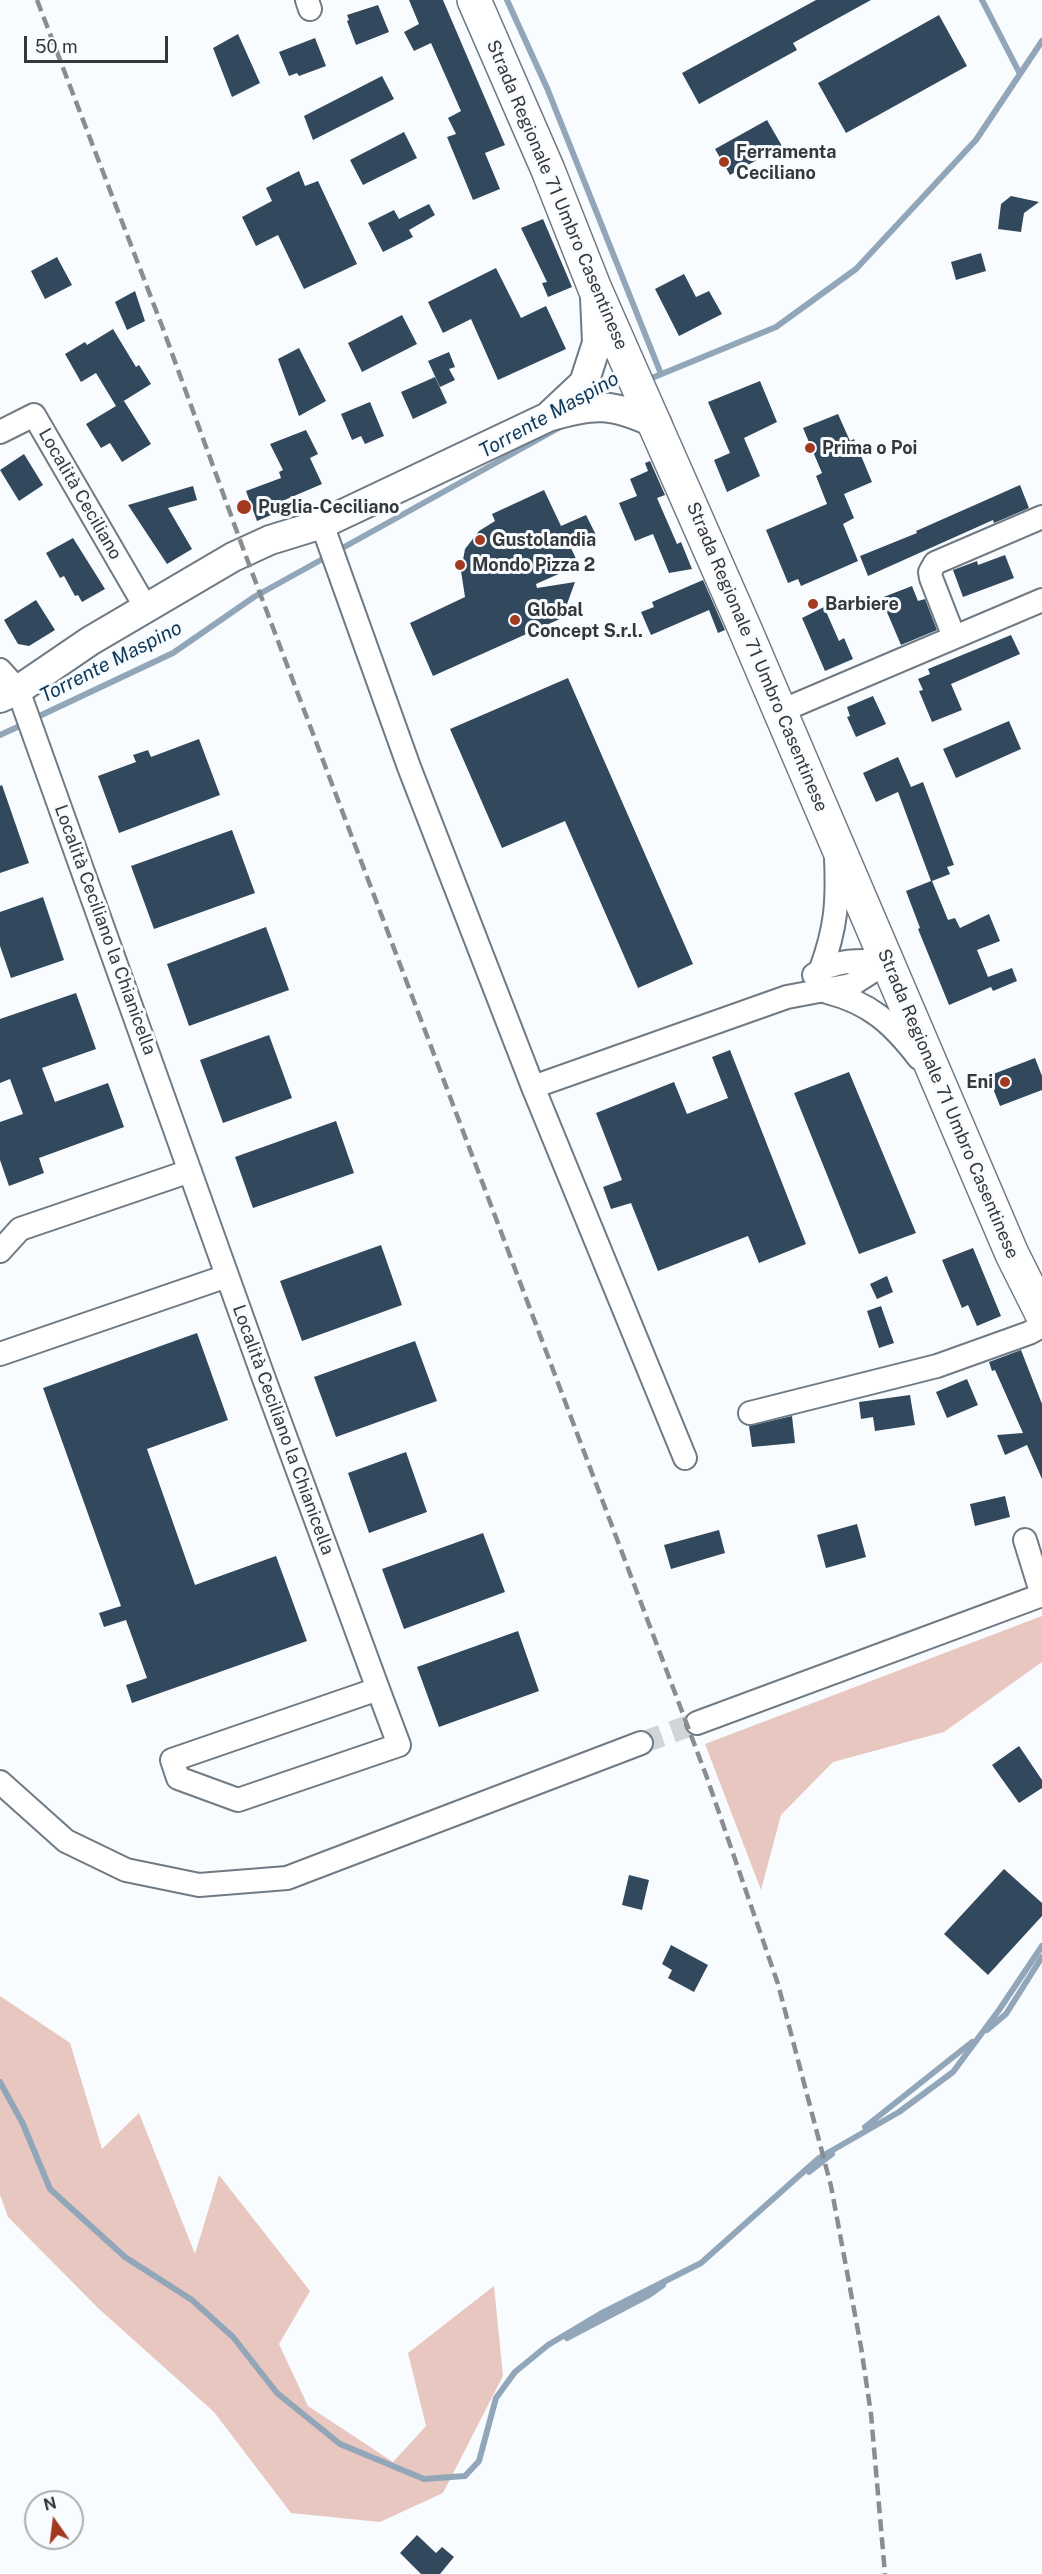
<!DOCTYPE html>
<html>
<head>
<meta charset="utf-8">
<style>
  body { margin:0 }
  #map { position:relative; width:1042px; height:2574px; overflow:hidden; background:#f9fcfe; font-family:"Public Sans",sans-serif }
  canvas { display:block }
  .north { position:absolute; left:24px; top:2490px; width:60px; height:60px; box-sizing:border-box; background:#f9fcfe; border:2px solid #aaaeb1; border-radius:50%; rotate:346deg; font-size:16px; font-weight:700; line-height:24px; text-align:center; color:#34383d }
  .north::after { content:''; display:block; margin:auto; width:21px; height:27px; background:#a23921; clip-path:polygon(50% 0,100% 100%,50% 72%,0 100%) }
  .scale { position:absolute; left:24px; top:36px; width:144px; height:27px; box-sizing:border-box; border:3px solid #34383d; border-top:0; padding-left:8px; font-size:18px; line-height:21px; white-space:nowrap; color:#34383d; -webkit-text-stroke:4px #f9fcfe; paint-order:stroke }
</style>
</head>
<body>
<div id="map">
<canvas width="1042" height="2574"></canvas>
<div class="north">N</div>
<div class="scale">50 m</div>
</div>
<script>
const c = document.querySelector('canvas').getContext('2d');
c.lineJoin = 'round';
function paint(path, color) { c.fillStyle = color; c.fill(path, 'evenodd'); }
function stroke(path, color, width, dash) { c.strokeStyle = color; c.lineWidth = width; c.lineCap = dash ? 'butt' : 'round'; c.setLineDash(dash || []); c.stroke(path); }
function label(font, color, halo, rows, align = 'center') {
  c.font = font + ' "Public Sans",sans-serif'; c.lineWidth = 6; c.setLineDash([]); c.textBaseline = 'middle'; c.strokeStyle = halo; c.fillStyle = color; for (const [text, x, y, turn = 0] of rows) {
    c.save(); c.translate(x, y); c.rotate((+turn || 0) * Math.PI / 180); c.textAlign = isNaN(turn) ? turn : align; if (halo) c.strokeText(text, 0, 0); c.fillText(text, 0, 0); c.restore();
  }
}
paint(new Path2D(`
  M1042 1616V1662L944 1732 833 1762 781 1815 761 1890 705 1744Z
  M0 1996 70 2043 102 2149 139 2113 195 2254 219 2175 310 2291 279 2344 308 2406 393 2462 426 2426 408 2353 494 2286 503 2376 443 2493 380 2522 291 2513 214 2412 98 2308 8 2217 0 2195Z`), '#e7c7bf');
stroke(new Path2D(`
  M507 0 547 88 661 374
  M982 0 1020 74
  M647 380 776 327 856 269 976 140 1042 41
  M337 551 564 425
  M33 719 173 653 254 597 328 556
  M0 735 24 724
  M987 2030 1006 2014 1042 1957
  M0 2082 23 2124 50 2189 125 2257 192 2300 233 2337 277 2393 340 2444 424 2479 465 2476 479 2461 496 2398 515 2372 548 2345 600 2314 701 2263 819 2158 899 2112 953 2072 999 2010 1042 1946
  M865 2127 972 2042
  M809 2172 832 2154
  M567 2338 649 2295 663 2285`), '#92a6b9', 6);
paint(new Path2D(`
  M409 0H443L505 145 485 153 500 189 473 200 447 137 456 134 448 118 461 111 431 43 414 51 404 32 419 24Z
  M816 0H871L793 43 797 50 699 104 682 73Z
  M378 5 389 32 356 45 347 21 349 20 347 15Z
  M939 15 967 66 846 133 818 83Z
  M238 34 260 83 232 97 213 48Z
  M315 38 326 66 299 76 297 73 289 76 279 52Z
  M382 76 394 99 313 140 304 116Z
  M767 120 782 146 730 175 715 149Z
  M404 132 417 158 363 185 350 160Z
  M299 171 305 186 318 181 357 264 304 289 278 235 256 246 242 217 272 201 266 188Z
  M1011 196 1039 202 1024 213 1021 232 998 229 1001 204Z
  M429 204 435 215 409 230 413 237 383 252 368 223 394 210 399 219Z
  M543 219 572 287 548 297 542 283 547 282 521 228Z
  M981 253 986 271 956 280 951 262Z
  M57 257 72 285 45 299 31 271Z
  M496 268 521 318 546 306 566 349 498 380 471 319 443 333 428 302Z
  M684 274 696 297 709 291 722 314 679 336 655 289Z
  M135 291 145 321 127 330 115 302Z
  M402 315 417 344 362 372 348 343Z
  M113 329 136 367 139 365 151 384 122 402 124 401 151 444 122 462 110 443 101 448 86 424 116 406 96 373 81 382 65 354 85 342 87 345Z
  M299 348 326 401 299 416 278 359Z
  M449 352 455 367 449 369 455 380 440 387 428 361Z
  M435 377 447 403 413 419 401 392Z
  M760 381 777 422 744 438 760 476 727 492 714 460 730 453 708 402Z
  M370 402 384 436 365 444 361 436 352 440 341 414Z
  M838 414 850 441 854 439 872 482 844 494 854 518 843 524 858 561 801 586 798 579 788 583 766 530 827 504 816 476 822 473 803 428Z
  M306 430 318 454 310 458 322 484 273 505 276 513 257 521 246 491 281 478 279 472 283 470 270 444Z
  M24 454 43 485 19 501 0 470Z
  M650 461 665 495 657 498 677 544 681 542 692 569 669 573 653 534 635 541 619 503 637 496 630 479 648 471 645 463Z
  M1020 485 1029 508 994 523 993 520 868 576 860 556 917 533 916 531Z
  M193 486 197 500 168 508 192 549 167 564 128 505Z
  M544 490 561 526 586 515 596 535 571 548 579 565 536 584 537 588 575 582 562 618 433 676 410 623 465 597 461 571 465 549 479 531 495 521 492 514Z
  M73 538 105 589 82 602 78 595 75 596 64 576 60 578 46 553Z
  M1005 555 1014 578 963 597 953 570 977 561 978 565Z
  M703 580 725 630 718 633 709 610 651 635 641 612 654 607 652 602Z
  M912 586 918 601 925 599 937 630 901 645 881 598Z
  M36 600 55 630 29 646 18 644 4 620Z
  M824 607 839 641 844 638 853 659 825 671 802 618Z
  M1011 635 1020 654 951 684 962 710 932 722 919 691 923 690 918 679 930 674 928 669Z
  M568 678 693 964 638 988 565 821 502 848 450 729Z
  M873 696 886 724 856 737 847 717 850 716 847 707Z
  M1009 721 1021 749 956 778 943 749Z
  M199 739 220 795 119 833 98 776 136 762 133 755 148 750 151 757Z
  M898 757 911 787 923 782 954 865 947 867 950 874 932 881 948 920 955 918 960 928 989 914 1000 941 977 950 988 977 1012 968 1017 981 993 991 991 987 949 1005 918 929 920 928 906 891 931 881 898 792 876 802 863 773Z
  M2 785 29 863 0 873V786Z
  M232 830 255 893 154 929 131 866Z
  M43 897 64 960 11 978 0 946V912Z
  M266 927 289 990 189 1026 167 964Z
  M76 993 96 1049 42 1068 55 1102 108 1083 124 1127 39 1158 44 1173 9 1186 0 1160V1122L23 1114 10 1079 0 1083V1019Z
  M269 1035 292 1098 223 1123 200 1060Z
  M730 1050 806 1244 759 1263 748 1236 658 1271 631 1203 611 1209 603 1187 622 1180 596 1113 674 1082 687 1114 728 1098 712 1057Z
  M1035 1058 1042 1076V1090L1000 1106 988 1076Z
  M849 1072 916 1233 859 1254 794 1093Z
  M336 1121 354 1173 253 1208 235 1157Z
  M381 1245 402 1305 302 1341 280 1281Z
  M973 1248 1001 1316 977 1326 968 1305 962 1308 942 1260Z
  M887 1276 893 1292 877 1299 870 1284Z
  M881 1306 894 1343 879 1348 867 1311Z
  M197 1333 228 1420 147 1449 195 1585 276 1556 307 1641 132 1703 126 1685 147 1678 126 1620 104 1627 99 1613 121 1606 43 1388Z
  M415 1341 437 1401 336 1437 314 1377Z
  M1021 1350 1042 1404V1479L1027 1445 1005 1455 997 1435 1023 1433 995 1370 992 1371 989 1362Z
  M967 1379 978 1405 947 1418 936 1392Z
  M910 1395 915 1425 875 1431 873 1417 861 1419 859 1402Z
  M792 1416 795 1443 752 1447 749 1426Z
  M406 1452 427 1512 369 1533 348 1473Z
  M1005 1496 1010 1517 975 1526 970 1504Z
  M857 1524 866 1557 826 1568 817 1535Z
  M719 1530 725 1553 671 1569 664 1545Z
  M483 1533 505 1592 404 1629 382 1569Z
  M518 1631 539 1691 439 1727 417 1667Z
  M1019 1746 1042 1780V1788L1019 1803 992 1765Z
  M1004 1869 1042 1903V1916L988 1975 944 1934Z
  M629 1875 649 1880 642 1910 622 1905Z
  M671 1945 708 1965 694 1992 668 1978 672 1970 662 1964Z
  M417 2535 436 2553 442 2547 454 2557 440 2574H421L400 2553Z`), '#32485d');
stroke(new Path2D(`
  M641 1743 697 1723`), '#d2d5d7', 22, [22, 11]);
const minor = new Path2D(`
  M307 0 310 9
  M0 432 34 415 146 608
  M322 524 409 767 533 1087 787 997 851 985 887 962
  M954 637 931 578 930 572 935 563 1042 517
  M0 670 18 690 263 1376 378 1689 172 1760 178 1778 238 1800 399 1745 378 1689
  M781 711 1042 600
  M821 969C836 928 838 902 836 858
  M814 975C833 959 863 960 887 962
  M827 992C870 1003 892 1023 919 1058
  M533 1087 685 1458
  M0 1251 20 1229 190 1171
  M0 1354 227 1276
  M750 1413 937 1366 1029 1333 1042 1326
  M1025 1540 1042 1595
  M697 1723 1042 1595
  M0 1782 66 1841 126 1870 199 1885 287 1878 641 1743`);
const tertiary = new Path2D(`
  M551 414 584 383 597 343 595 297
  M0 698 18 690 90 641 233 557 270 540 322 524 548 417C596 403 611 403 657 424`);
const primary = new Path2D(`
  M474 0 548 170 595 289 744 627 1012 1254 1042 1314`);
stroke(minor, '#6f7a84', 26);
stroke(tertiary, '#6f7a84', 32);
stroke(primary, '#6f7a84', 36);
stroke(minor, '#fff', 22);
stroke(tertiary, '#fff', 28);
stroke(primary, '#fff', 33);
stroke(new Path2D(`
  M37 0 162 326 244 551 706 1775 778 1984 831 2186 861 2347 871 2414 885 2574`), '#898d91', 4.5, [12, 6]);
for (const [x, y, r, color] of [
  [724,162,6,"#a23921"],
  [810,448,6,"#a23921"],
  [244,507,8,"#a23921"],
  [480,540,6,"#a23921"],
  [460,565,6,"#a23921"],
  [813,604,6,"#a23921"],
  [515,620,6,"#a23921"],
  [1005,1082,6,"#a23921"]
]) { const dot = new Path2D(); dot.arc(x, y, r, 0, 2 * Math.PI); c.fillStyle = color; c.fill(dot); stroke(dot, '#f9fcfe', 2); }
label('bold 18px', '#34383d', '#f9fcfe', [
  ["Ferramenta",736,152],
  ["Ceciliano",736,173],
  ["Prima o Poi",822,448],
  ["Puglia-Ceciliano",258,507],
  ["Gustolandia",492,540],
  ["Mondo Pizza 2",472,565],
  ["Barbiere",825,604],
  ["Global",527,610],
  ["Concept S.r.l.",527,631],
  ["Eni",993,1082,"right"]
], 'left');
label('18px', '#34383d', '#f9fcfe', [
  ["Strada Regionale 71 Umbro Casentinese",557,195,67],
  ["Località Ceciliano",80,494,60],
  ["Strada Regionale 71 Umbro Casentinese",757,657,67],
  ["Località Ceciliano la Chianicella",105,930,70],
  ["Strada Regionale 71 Umbro Casentinese",948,1104,67],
  ["Località Ceciliano la Chianicella",283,1430,70]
]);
label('italic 20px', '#0e3859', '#f9fcfe', [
  ["Torrente Maspino",549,415,-29],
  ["Torrente Maspino",111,662,-27]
]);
</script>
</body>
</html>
